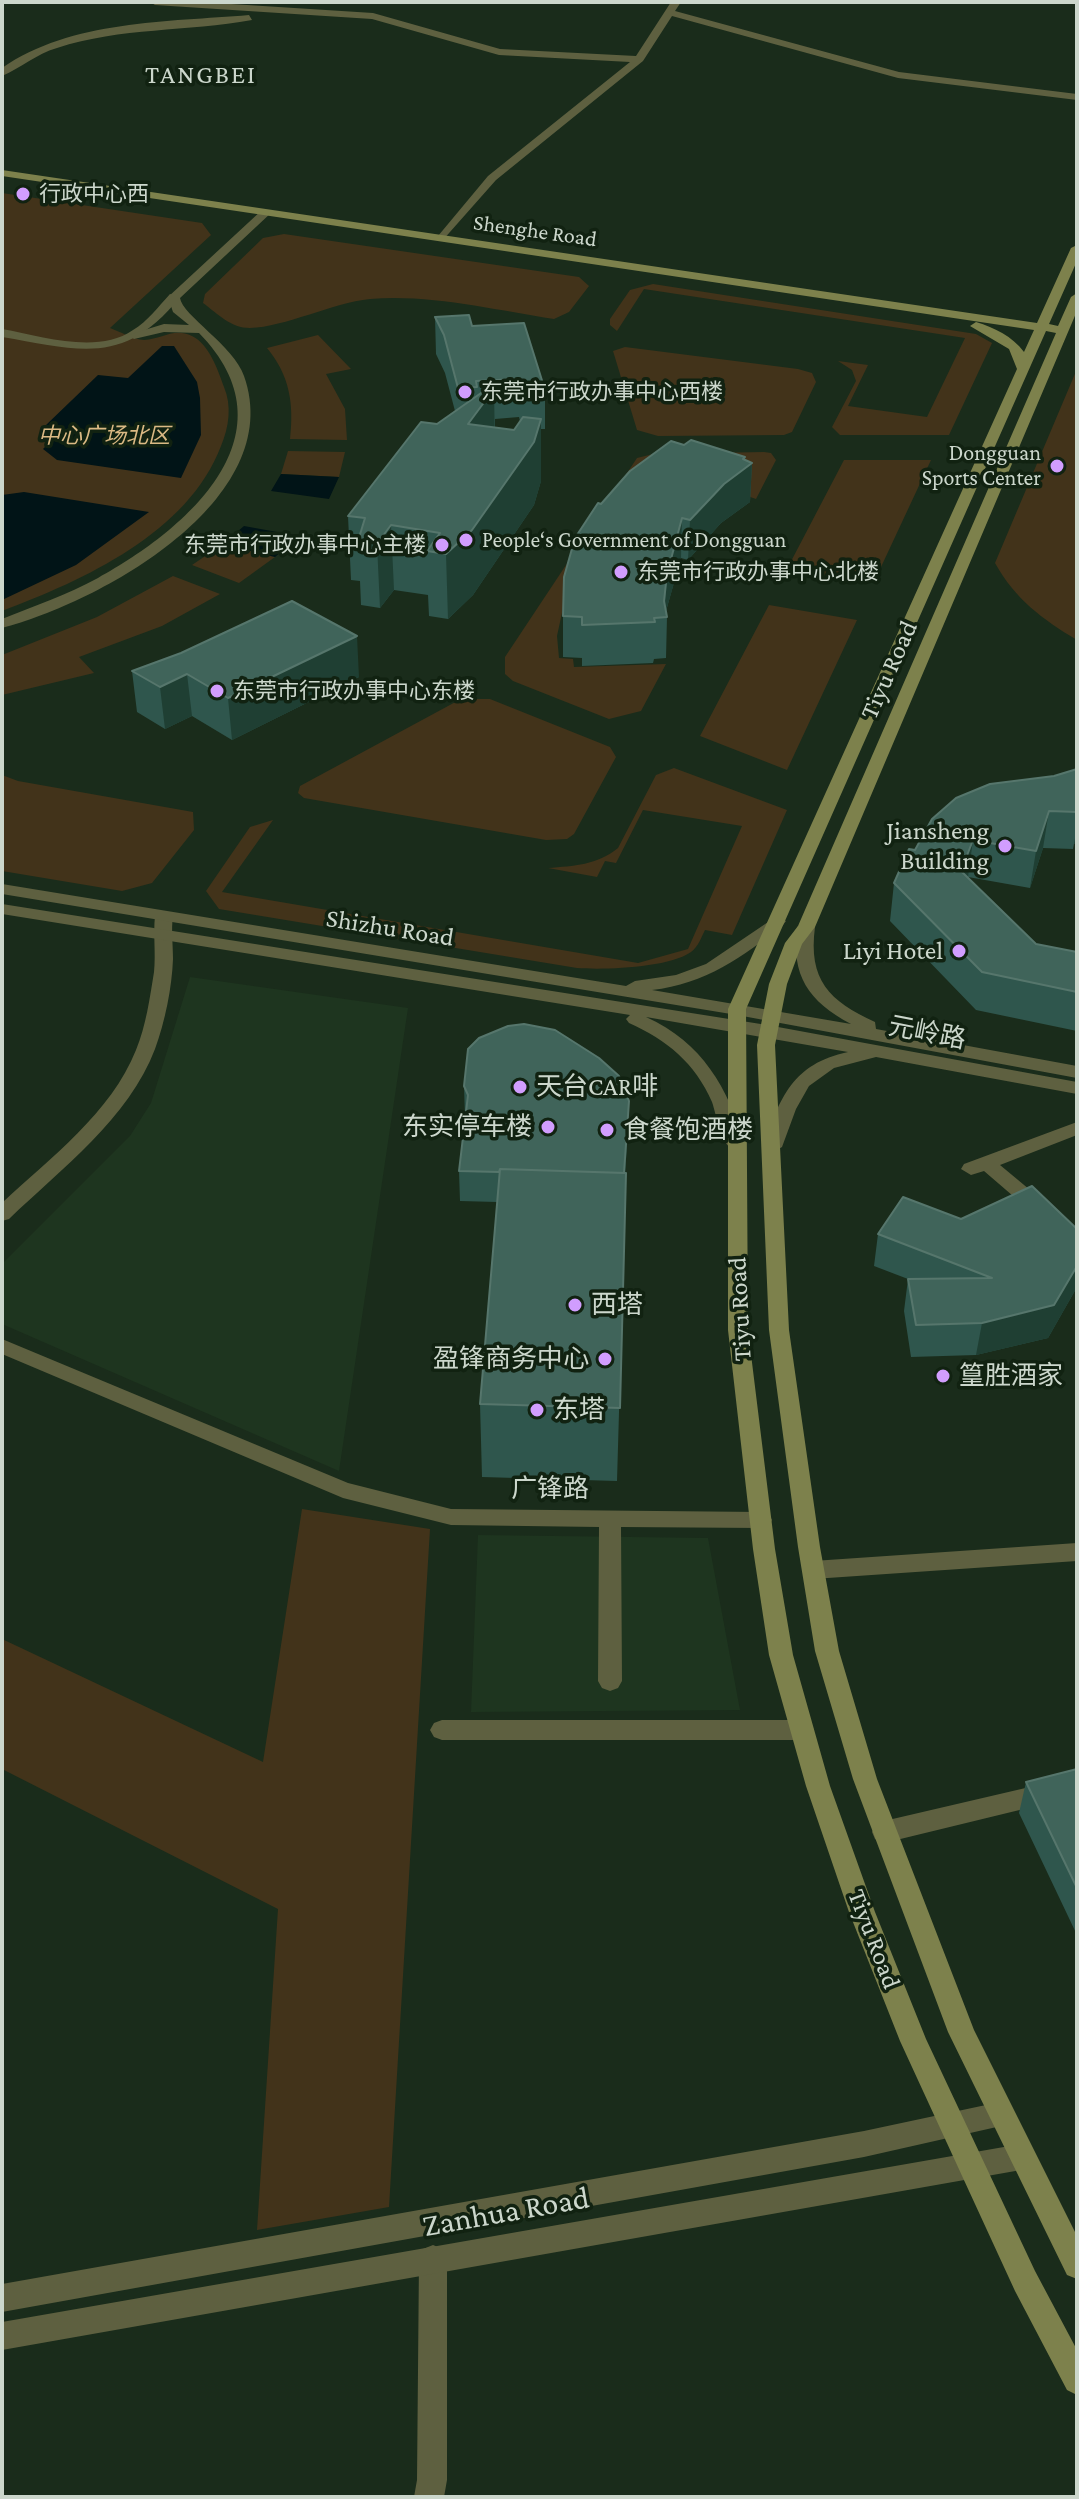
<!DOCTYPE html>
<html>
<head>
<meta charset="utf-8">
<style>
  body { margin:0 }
  #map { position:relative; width:1079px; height:2499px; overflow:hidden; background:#1a2c1b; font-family:"Crimson Pro",serif }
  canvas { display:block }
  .frame { position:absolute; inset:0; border:4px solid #ccd7cc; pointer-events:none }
</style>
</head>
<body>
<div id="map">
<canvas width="1079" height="2499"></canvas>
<div class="frame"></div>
</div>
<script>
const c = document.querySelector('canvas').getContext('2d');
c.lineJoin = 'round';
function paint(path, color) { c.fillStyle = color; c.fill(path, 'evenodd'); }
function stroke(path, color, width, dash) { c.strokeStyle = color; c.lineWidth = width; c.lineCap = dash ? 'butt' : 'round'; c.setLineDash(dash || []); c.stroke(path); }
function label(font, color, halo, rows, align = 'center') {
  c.font = font + ' "Crimson Pro","Noto Sans SC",serif'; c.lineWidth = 7; c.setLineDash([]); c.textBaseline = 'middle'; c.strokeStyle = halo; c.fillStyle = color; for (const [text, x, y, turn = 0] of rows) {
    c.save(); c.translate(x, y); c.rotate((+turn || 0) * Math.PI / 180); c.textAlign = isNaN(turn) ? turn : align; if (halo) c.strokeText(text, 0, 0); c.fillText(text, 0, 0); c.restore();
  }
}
paint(new Path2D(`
  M190 977 408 1008 339 1471 2 1324V1264L130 1136 151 1103Z
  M478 1535 708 1538 740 1710 471 1712Z`), '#1e351f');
paint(new Path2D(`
  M2 193 202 223 211 235 110 328C119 331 134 340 144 340 162 339 174 327 192 336 209 344 218 370 224 387 232 406 229 427 221 446 188 533 84 580 2 611Z
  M284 234 579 277 589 286 569 312 554 319C494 310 431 294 370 299 332 303 285 327 250 328 231 328 218 314 203 303L205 294 263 238Z
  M653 284 976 334 992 343 949 435H840L832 427 856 381 852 370 838 361 868 365 848 406 927 417 965 338 644 289 617 331 610 325V319L630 290Z
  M318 335 351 369 326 374 345 409 347 440 290 439C294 404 290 376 267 348Z
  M625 347 798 369 812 373 816 382 792 432 784 435 658 436 637 430 613 351Z
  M1077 369V640C1042 619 1015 599 995 563Z
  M288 451 345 452 339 477 281 474Z
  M764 452 771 453 776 460 756 499 689 476 565 599 557 636 559 658 573 659 574 667 666 664 641 711 609 719 513 681 505 674V657L637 458 653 454Z
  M844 460H931L874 582 787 569Z
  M223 544 275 557 239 583 192 565Z
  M173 576 220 594 162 626 79 657 94 673 2 695V655L97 617Z
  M769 605 857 620 787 770 700 736Z
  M461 699H490L610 747 616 757 574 834 567 839 546 840 304 798 298 793 300 786Z
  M674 768 787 810 732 935 705 930C701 938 698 947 691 952 668 968 604 970 577 968L219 909 206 891 250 827 273 820 222 892 638 963 688 949 742 826 643 810 616 863 605 861 597 877 548 868C574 866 597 865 618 848L656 775Z
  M2 775 18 781 193 812 194 830 152 883 122 891 2 871Z
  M302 1509 430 1529 389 2207 257 2230 278 1909 2 1769V1639L263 1762Z`), '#42331a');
paint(new Path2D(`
  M162 346H174L197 382 200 398 201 435 181 478 57 460 43 449 64 428 46 425 98 375 128 378Z
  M281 474 339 477 329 499 271 491Z
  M24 492 149 512 76 565 2 600V495Z
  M244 526 299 536H300L275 557 223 544Z`), '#011417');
paint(new Path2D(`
  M150 2H200L373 13 500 49 636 56 671 2H681L675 11 899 72 1077 94V100L898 78 672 16 643 61 496 180 442 241 438 240V236L488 176 630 62 499 55 372 19 155 5Z
  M249 15 252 20C187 32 121 27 57 48 36 54 21 68 2 76V68C71 20 168 22 249 15Z
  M170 294 180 297C124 367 80 350 2 337V329C42 336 97 355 133 330 148 321 158 307 170 294Z
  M164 911 173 916C171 930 173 944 173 959 172 987 165 1022 155 1049 129 1118 61 1169 9 1219L2 1221V1203C50 1158 111 1113 136 1050 146 1026 150 997 154 972 156 953 153 935 155 916Z
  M1077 1122V1135L1000 1165 1077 1229V1247L1070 1245 984 1171 971 1175 961 1169 964 1164Z
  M2 1339 348 1483 451 1509 761 1512 769 1514 772 1520 769 1526 761 1528 621 1527 622 1681 618 1688 610 1691 602 1688 598 1681 599 1527 451 1525 343 1498 2 1354Z
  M1077 1543V1561L813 1579 805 1576 802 1570 805 1564 813 1561Z
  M442 1720H802L810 1723 814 1730 810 1737 802 1740H442L434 1737 430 1730 434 1723Z
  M1077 1776V1796L884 1843 875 1839 872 1832 875 1825 884 1821Z
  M433 2245 443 2249 447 2259V2480L444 2497H414L417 2480 419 2259 423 2249Z`), '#5e6040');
paint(new Path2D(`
  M262 210 272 212 180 298C182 315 234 346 244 376 288 500 99 603 2 628V619C34 606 67 595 98 578 189 528 297 433 199 333L164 332 134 339 128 335 164 324 189 325 173 312 168 297Z
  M2 884 626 986 635 981 676 975 706 964 777 916 786 921 783 925C743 957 705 984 652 990L851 1024C808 1001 791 976 797 927L806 922 815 927C808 980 829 1001 875 1022L876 1029 1077 1066V1078L737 1015 2 894Z
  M2 904 767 1025 1077 1082V1094L876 1057 834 1068 809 1086 796 1109 782 1147 772 1153 762 1147C781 1097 792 1064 848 1052L646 1017C703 1043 727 1087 745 1144L735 1150C720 1146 717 1116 712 1102 695 1063 667 1040 629 1023L626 1019 630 1015 2 914Z
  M1000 2102 1010 2106 1014 2115 1010 2124 864 2157 2 2312V2284L864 2131Z
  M1021 2144 1031 2148 1035 2157 1031 2166 1021 2170 2 2350V2322Z`), '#5e6040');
paint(new Path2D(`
  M2 170 1037 323 1071 248 1077 245V261L1049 324 1058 326 1071 297 1077 293V311L815 927 802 944 787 984 775 1045 789 1330 820 1547 839 1651 877 1779 974 2030 1077 2236V2279L1067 2275 948 2032 853 1779 815 1651 798 1547 769 1330 757 1045 769 984 785 943 798 926 1056 333 1046 331 746 1009 748 1330 775 1549 793 1655 830 1786 875 1912 926 2039 1035 2271 1077 2350V2395L1067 2390 1015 2291 900 2041 849 1912 806 1786 769 1655 753 1549 728 1330V1009L1017 369 1009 349 970 326 976 322C995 328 1012 336 1024 352L1034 330 2 176Z`), '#7d814c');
paint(new Path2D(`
  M435 317 472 326 545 390V429H541V481L534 505 473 595 448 619 429 616 428 595 394 590 380 608 361 605 360 581 351 580 348 516 437 424 455 411 445 373 436 354ZM519 417 520 421 514 430 495 427V419Z
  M684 445 752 463 750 502 721 523 688 560 681 558 666 611 667 617 666 658 654 659 653 663 582 666V658L563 657V616L601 504Z
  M132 671 359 677 232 740 192 716 165 729 137 712Z
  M1077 769V843L1074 844 1073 849 1043 848 1030 888 968 877 1036 944 1077 952V1031L976 1010 890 921 894 883 915 850 1054 776Z
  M464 1086 629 1101 625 1173H626L617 1481 482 1477 480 1404 497 1202 460 1201 459 1171 465 1117Z
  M961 1219 1077 1229V1287L1048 1338 976 1355 911 1357 904 1311 908 1279 874 1266 878 1234Z
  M1077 1769V1935L1019 1813 1026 1782Z`), '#2f564d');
paint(new Path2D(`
  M494 389 495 450 468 424Z
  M541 419V481L534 505 473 595 448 619 446 554Z
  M745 457 744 469 752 463 750 502 721 523 688 560 690 520Z
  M682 518 681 558 664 618 667 574Z
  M391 525 394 590 380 608 377 544Z
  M357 636 359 677 232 740 228 698Z
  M187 674 192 716 165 729 160 687Z
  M1049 811 1043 848 1030 888 1036 851Z
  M1077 828V843L1074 844Z
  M973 840 968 877 961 871Z
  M629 1101 628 1131 623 1205 624 1175Z
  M1077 1266V1287L1048 1338 976 1355 982 1323Z`), '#1f3f33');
const building = new Path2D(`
  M469 315 472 326 524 323 545 390 522 392 518 379 476 381 477 387 458 388 444 335 435 317Z
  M491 386 494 389 468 424 514 430 523 417 541 419 534 442 472 530 446 554 427 551 440 533 391 525 377 544 358 541 365 518 348 516 421 422 437 424Z
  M691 440 745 457 743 459 752 463 724 484 690 520 682 518 667 574 664 601 667 617 654 618 655 622 582 625V617L563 616 564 577 575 538 598 503 601 504 630 471 671 441 684 445Z
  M292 601 357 636 228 698 187 674 160 687 132 671 181 653Z
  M1077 769V812L1049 811 1036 851 973 840 961 871 1036 944 1077 952V992L982 972 894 883 909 849 915 850 932 819 956 798 990 784 1054 776Z
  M524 1024 555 1030 599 1058 619 1076 629 1101 624 1173 500 1169 499 1172 459 1171 468 1095 464 1086 468 1049 479 1038 508 1026Z
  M500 1169 626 1173 620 1408 480 1404Z
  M1032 1186 1077 1229V1266L1054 1305 982 1323 916 1325 908 1279 992 1278 878 1234 903 1197 961 1219Z
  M1077 1769V1888L1026 1782Z`);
paint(building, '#40645a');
stroke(building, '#56766c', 2);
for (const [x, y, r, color] of [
  [23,194,8,"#d19dfe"],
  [465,392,8,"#d19dfe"],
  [1057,466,8,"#d19dfe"],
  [466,540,8,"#d19dfe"],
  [442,545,8,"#d19dfe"],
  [621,572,8,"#d19dfe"],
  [217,691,8,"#d19dfe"],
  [1005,846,8,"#d19dfe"],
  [959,951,8,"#d19dfe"],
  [520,1087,8,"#d19dfe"],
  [548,1127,8,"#d19dfe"],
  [607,1130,8,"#d19dfe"],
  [575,1305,8,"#d19dfe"],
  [605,1359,8,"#d19dfe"],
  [943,1376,8,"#d19dfe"],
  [537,1410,8,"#d19dfe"]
]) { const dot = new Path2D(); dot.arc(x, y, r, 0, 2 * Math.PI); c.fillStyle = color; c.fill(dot); stroke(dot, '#121', 3); }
label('22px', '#ccd7cc', '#121', [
  ["行政中心西",39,194],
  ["东莞市行政办事中心西楼",481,392],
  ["Dongguan",1041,453,"right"],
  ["Sports Center",1041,478,"right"],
  ["People‘s Government of Dongguan",482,540],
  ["东莞市行政办事中心主楼",426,545,"right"],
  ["东莞市行政办事中心北楼",637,572],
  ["东莞市行政办事中心东楼",233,691]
], 'left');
label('22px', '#ccd7cc', '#121', [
  ["Shenghe Road",535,231,8]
]);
label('italic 22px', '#dab984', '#121', [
  ["中心广场北区",104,436]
]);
c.letterSpacing = '2px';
label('26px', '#ccd7cc', '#121', [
  ["TANGBEI",201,75]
]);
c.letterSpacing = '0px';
label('26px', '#ccd7cc', '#121', [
  ["Tiyu Road",889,670,-66],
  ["Shizhu Road",390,928,9],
  ["元岭路",927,1033,11],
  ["Tiyu Road",740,1309,-93],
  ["广锋路",550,1489],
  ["Tiyu Road",874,1939,69]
]);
label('26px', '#ccd7cc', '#121', [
  ["Jiansheng",989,831,"right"],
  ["Building",989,861,"right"],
  ["Liyi Hotel",943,951,"right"],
  ["天台CAR啡",536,1087],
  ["东实停车楼",532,1127,"right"],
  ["食餐饱酒楼",623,1130],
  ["西塔",591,1305],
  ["盈锋商务中心",589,1359,"right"],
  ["篁胜酒家",959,1376],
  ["东塔",553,1410]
], 'left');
label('32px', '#ccd7cc', '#121', [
  ["Zanhua Road",506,2212,-10]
]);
</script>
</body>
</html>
